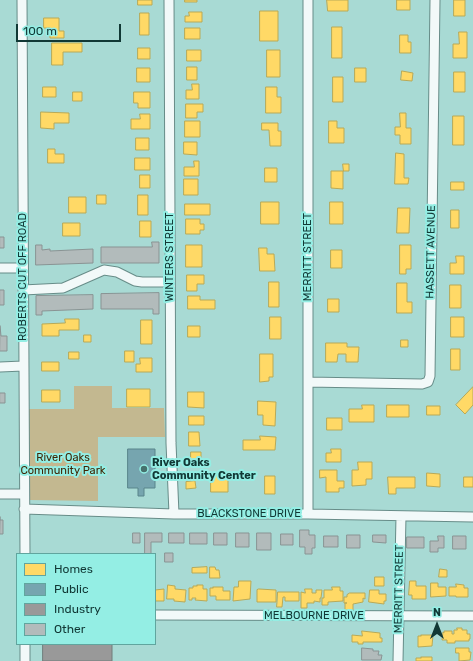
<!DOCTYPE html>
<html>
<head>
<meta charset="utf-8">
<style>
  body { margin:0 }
  #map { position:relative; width:473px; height:661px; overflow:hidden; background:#a8dad4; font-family:Rubik,sans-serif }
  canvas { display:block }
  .legend { position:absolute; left:16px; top:553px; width:140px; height:92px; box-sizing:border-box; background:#94eee4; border:1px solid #60a59e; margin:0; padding:5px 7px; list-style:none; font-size:12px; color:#113835 }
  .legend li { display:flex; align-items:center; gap:8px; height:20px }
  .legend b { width:20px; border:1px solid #60a59e }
  .north { position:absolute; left:417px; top:605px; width:40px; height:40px; -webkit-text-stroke:3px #94eee4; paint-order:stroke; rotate:0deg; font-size:11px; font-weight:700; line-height:16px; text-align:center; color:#113835 }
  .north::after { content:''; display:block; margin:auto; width:14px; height:18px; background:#113835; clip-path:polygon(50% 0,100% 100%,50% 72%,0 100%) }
  .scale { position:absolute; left:16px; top:24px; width:105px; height:18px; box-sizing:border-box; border:2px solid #113835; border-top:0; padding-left:5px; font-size:12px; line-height:14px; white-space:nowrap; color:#113835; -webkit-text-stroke:3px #94eee4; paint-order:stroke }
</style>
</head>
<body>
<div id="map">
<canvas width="473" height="661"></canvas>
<ul class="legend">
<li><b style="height:11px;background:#ffd966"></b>Homes</li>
<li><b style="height:11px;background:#76a5af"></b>Public</li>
<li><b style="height:11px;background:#999"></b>Industry</li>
<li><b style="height:11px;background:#b2bbbb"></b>Other</li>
</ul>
<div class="north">N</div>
<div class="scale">100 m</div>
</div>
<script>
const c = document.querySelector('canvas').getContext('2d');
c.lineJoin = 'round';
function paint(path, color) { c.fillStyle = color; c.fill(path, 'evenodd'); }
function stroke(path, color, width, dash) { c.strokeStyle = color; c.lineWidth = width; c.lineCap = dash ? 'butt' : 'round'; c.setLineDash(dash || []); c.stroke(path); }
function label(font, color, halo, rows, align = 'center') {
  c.font = font + ' Rubik,sans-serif'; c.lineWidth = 4; c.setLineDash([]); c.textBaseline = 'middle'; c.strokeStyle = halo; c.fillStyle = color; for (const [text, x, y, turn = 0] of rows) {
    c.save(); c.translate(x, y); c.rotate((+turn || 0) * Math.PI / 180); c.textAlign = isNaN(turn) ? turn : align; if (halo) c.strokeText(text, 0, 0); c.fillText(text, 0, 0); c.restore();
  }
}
paint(new Path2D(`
  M74 386H112V408H164L165 437H98V501L28 500V409H74Z`), '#c3b890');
const homes = new Path2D(`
  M138 0H152V5H138Z
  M185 0H197V2H185Z
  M327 0H348V11H328Z
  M397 0H410V10H397Z
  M454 0H465V16H454Z
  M260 11H278V41H260Z
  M189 12H202V22H185V16H189Z
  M140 13H149V35H140Z
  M44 18H59V31H64V38H50V28H44Z
  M332 27H342V58H332Z
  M185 28H200V39H185Z
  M459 32H467V58H453V44H459Z
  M400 35H408V42H411V53H400Z
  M52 43H82V52H63V65H52Z
  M138 48H150V59H138Z
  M187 50H201V61H187Z
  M267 50H280V77H267Z
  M187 67H197V80H187Z
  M137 68H150V82H137Z
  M355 68H366V82H355Z
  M402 71 413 73 412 81 401 80Z
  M454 72H465V92H454Z
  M333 77H343V102H333Z
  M192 84H199V99H186V90H192Z
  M43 87H56V97H43Z
  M266 87H277V97H281V113H266Z
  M73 92H82V101H73Z
  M134 92H150V108H138V103H134Z
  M186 104H203V112H197V118H186Z
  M41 112 69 113V123H54V129L41 128Z
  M400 113H406V128H411V144H400V135H395V127H400Z
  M140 114H150V129H131V119H140Z
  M453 116H464V145H453Z
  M185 121H200V137H185Z
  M329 121H337V128H344V143H329Z
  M262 123H278V131H281V146H270L269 130H262Z
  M136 138H149V150H136Z
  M184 142H197V155L184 154Z
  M48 149H55V154H64V163H48Z
  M396 153 404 154V178H409L408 184H395Z
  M135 158H150V170H135Z
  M194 161H199V176H184V167H194Z
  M343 164H349V171H343V189L331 188V171H343Z
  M265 168H277V182H265Z
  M140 175H150V188H140Z
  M184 179H198V195H184Z
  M451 182H464V190H451Z
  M97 195H106V204H97Z
  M138 195H148V215H138Z
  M69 197H86V213H69Z
  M261 202H279V224H261Z
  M330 202H343V224H330Z
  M185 204H210V215H185Z
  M398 208H410L409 233H397Z
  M451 210H459V228H451Z
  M186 219H200V224H204V230H200V234H186Z
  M140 221H151V237H140Z
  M63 223H80V236H63Z
  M186 245H202V267H186Z
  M400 245H411V269H406V274H400Z
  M259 248H267V254H274L275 271H260Z
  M331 250H342V268H331Z
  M456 256H464V274H450V263H456Z
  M187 275H204V284H197V291H187Z
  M269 282H279V307H269Z
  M397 283H407V302H412V313H397Z
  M450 285H461V308H450Z
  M188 296H200V300H215V309H188Z
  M328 299H339V312H328Z
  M270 317H281V339H270Z
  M451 317H464V337H451Z
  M65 319H79V330H59V336H42V324L65 323Z
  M141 320H152V344H141Z
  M188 326H200V337H188Z
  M84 335H91V342H84Z
  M401 340H408V347H401Z
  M326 343H347V347H359L358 362H346V354H338L337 362H326Z
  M451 349H460V370H451Z
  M125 351H134V362H125Z
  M69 352H79V359H69Z
  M260 354H273V377H269V381L260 382Z
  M140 358H152V372H136V364H140Z
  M42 362H59V371H42Z
  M473 387V405L465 414 456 405Z
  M127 389H150V407H127Z
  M42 390H60V402H42Z
  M188 392H204V408L188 407Z
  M258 401 276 402 275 426 263 425V415H258Z
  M362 405H374V422H349V409H362Z
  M387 405H409V417H387Z
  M427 406H440V415H427Z
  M189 416H204V425H189Z
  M327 418H342V430H327Z
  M189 432H199L200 446H189Z
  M260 436 276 437 275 450H243V440H260Z
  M331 449H341V462H326V453H331Z
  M191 452H201V466H191Z
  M358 462H372V479H366V485L352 486V470H358Z
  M320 470H337V481H344V488H339V492H326V477L320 478Z
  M427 473 440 474V487L427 486Z
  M211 475H228V492H211Z
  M265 476H275V494H265Z
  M388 477H415V488H396V494H389Z
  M464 477H473V487H464Z
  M195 481 196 488 186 489V482Z
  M207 567V573H192V568Z
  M210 567H215L216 570H219L220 578H210Z
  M440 569 447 570V577H439Z
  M375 577H384V586H375Z
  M239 581H251L250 599 233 601 234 587H238Z
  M410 581H416V586H426V599H412V595H409Z
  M431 583H438V587H446V596L431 597Z
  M456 584 464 585V588H468V597H456V596H449V587H456Z
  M168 585 175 586V589L186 590 185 602 174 601V599H167Z
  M197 585H203V589H207V601L195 600 196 598H192V600H189V588H193V586H197Z
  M155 586V590L164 589V601H156Z
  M213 587H223V591H230V600H216V596H210V588H213Z
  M332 587H340V591H343V601L328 602V605H322V598H324V590H332Z
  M259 589 276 590V602H257V590Z
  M305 589H312V593H316V590H322L321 598H320V602L314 601V603H307V608H301V592L305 593Z
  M370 590H379V594H386V601H384V604L369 602Z
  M278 592H299V601H285V597H283L282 607H277Z
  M350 593H365V599L363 598V602L353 604V610H345V603H347H344V597H347V595Z
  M457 628H462V630H467V634H470V639H469V641H455V643H447V640H442L443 632 444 633V631H452V634H454V630H457Z
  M362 631 380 633V638H382V642H363V644H358V642H352V635L362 636Z
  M421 635H433L432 646 418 647V636H421Z
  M456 648H469V652H471L470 660 459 661V653H456Z
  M421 657H432V661H416V658H421Z`);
paint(homes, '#ffd966');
stroke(homes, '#b8a957', 1);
const public = new Path2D(`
  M128 449H155V488H144V496H138V488H128Z`);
paint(public, '#76a5af');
stroke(public, '#58848a', 1);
const industry = new Path2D(`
  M43 644H112V661H43Z`);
paint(industry, '#999');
stroke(industry, '#707c7b', 1);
const building = new Path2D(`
  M0 237H4V248H0Z
  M152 242H159V263H101V247H152Z
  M36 245H42V250L50 249V251L93 249V263L36 265Z
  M0 290H4V305H0Z
  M159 293V314H153V309H101V294Z
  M93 295V309L42 311V315H36V296Z
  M0 326 1 336H7V351H0Z
  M0 393H5V403H0Z
  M0 517V520H3V534H0Z
  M300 530H309V535H315V548H312V554H305V547H300Z
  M133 533H140V543H133Z
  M145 533H162V542H151V554H145Z
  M169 533H184V543H169Z
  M190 533H207V544H190Z
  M214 533H227V545H214Z
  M236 533H249V547H236Z
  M257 533H271V550H257Z
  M281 534H293V545H281Z
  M347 535H360V548H347Z
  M373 535H386V543L373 542Z
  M324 536H338V547H324Z
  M438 536H444V548H438V552H430V541H438Z
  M453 536H466V549H453Z
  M407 537H424V548H407Z
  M165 553H173V562H165Z
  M362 648 373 649V651H379L378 655H382L381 660H362Z`);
paint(building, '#b2bbbb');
stroke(building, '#899393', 1);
const minor = new Path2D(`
  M22 0 25 554
  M169 0 171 443 174 514
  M0 268H23
  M23 290 63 288 104 270 117 272 135 281 142 282H170
  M0 367 23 366
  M308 382 422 384 428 382 430 376 435 0
  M0 494H24
  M24 509 174 514H308L473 517
  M308 514V0
  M155 615 473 616
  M25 661V644
  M398 661 401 516`);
stroke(minor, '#678c88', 11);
stroke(minor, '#f2f9f9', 9);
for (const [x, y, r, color] of [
  [144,469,4,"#46716d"]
]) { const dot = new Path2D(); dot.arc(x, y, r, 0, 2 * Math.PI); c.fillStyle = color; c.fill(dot); stroke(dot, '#94eee4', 1.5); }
label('11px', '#113835', '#94eee4', [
  ["HASSETT AVENUE",431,252,-89],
  ["WINTERS STREET",170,257,-90],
  ["MERRITT STREET",308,257,-90],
  ["ROBERTS CUT OFF ROAD",23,277,-90],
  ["BLACKSTONE DRIVE",249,514],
  ["MERRITT STREET",399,589,-89],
  ["MELBOURNE DRIVE",314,616]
]);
label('11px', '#3f2504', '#94eee4', [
  ["River Oaks",63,458],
  ["Community Park",63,471]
]);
label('bold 11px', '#113835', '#94eee4', [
  ["River Oaks",152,463],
  ["Community Center",152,476]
], 'left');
</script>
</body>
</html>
